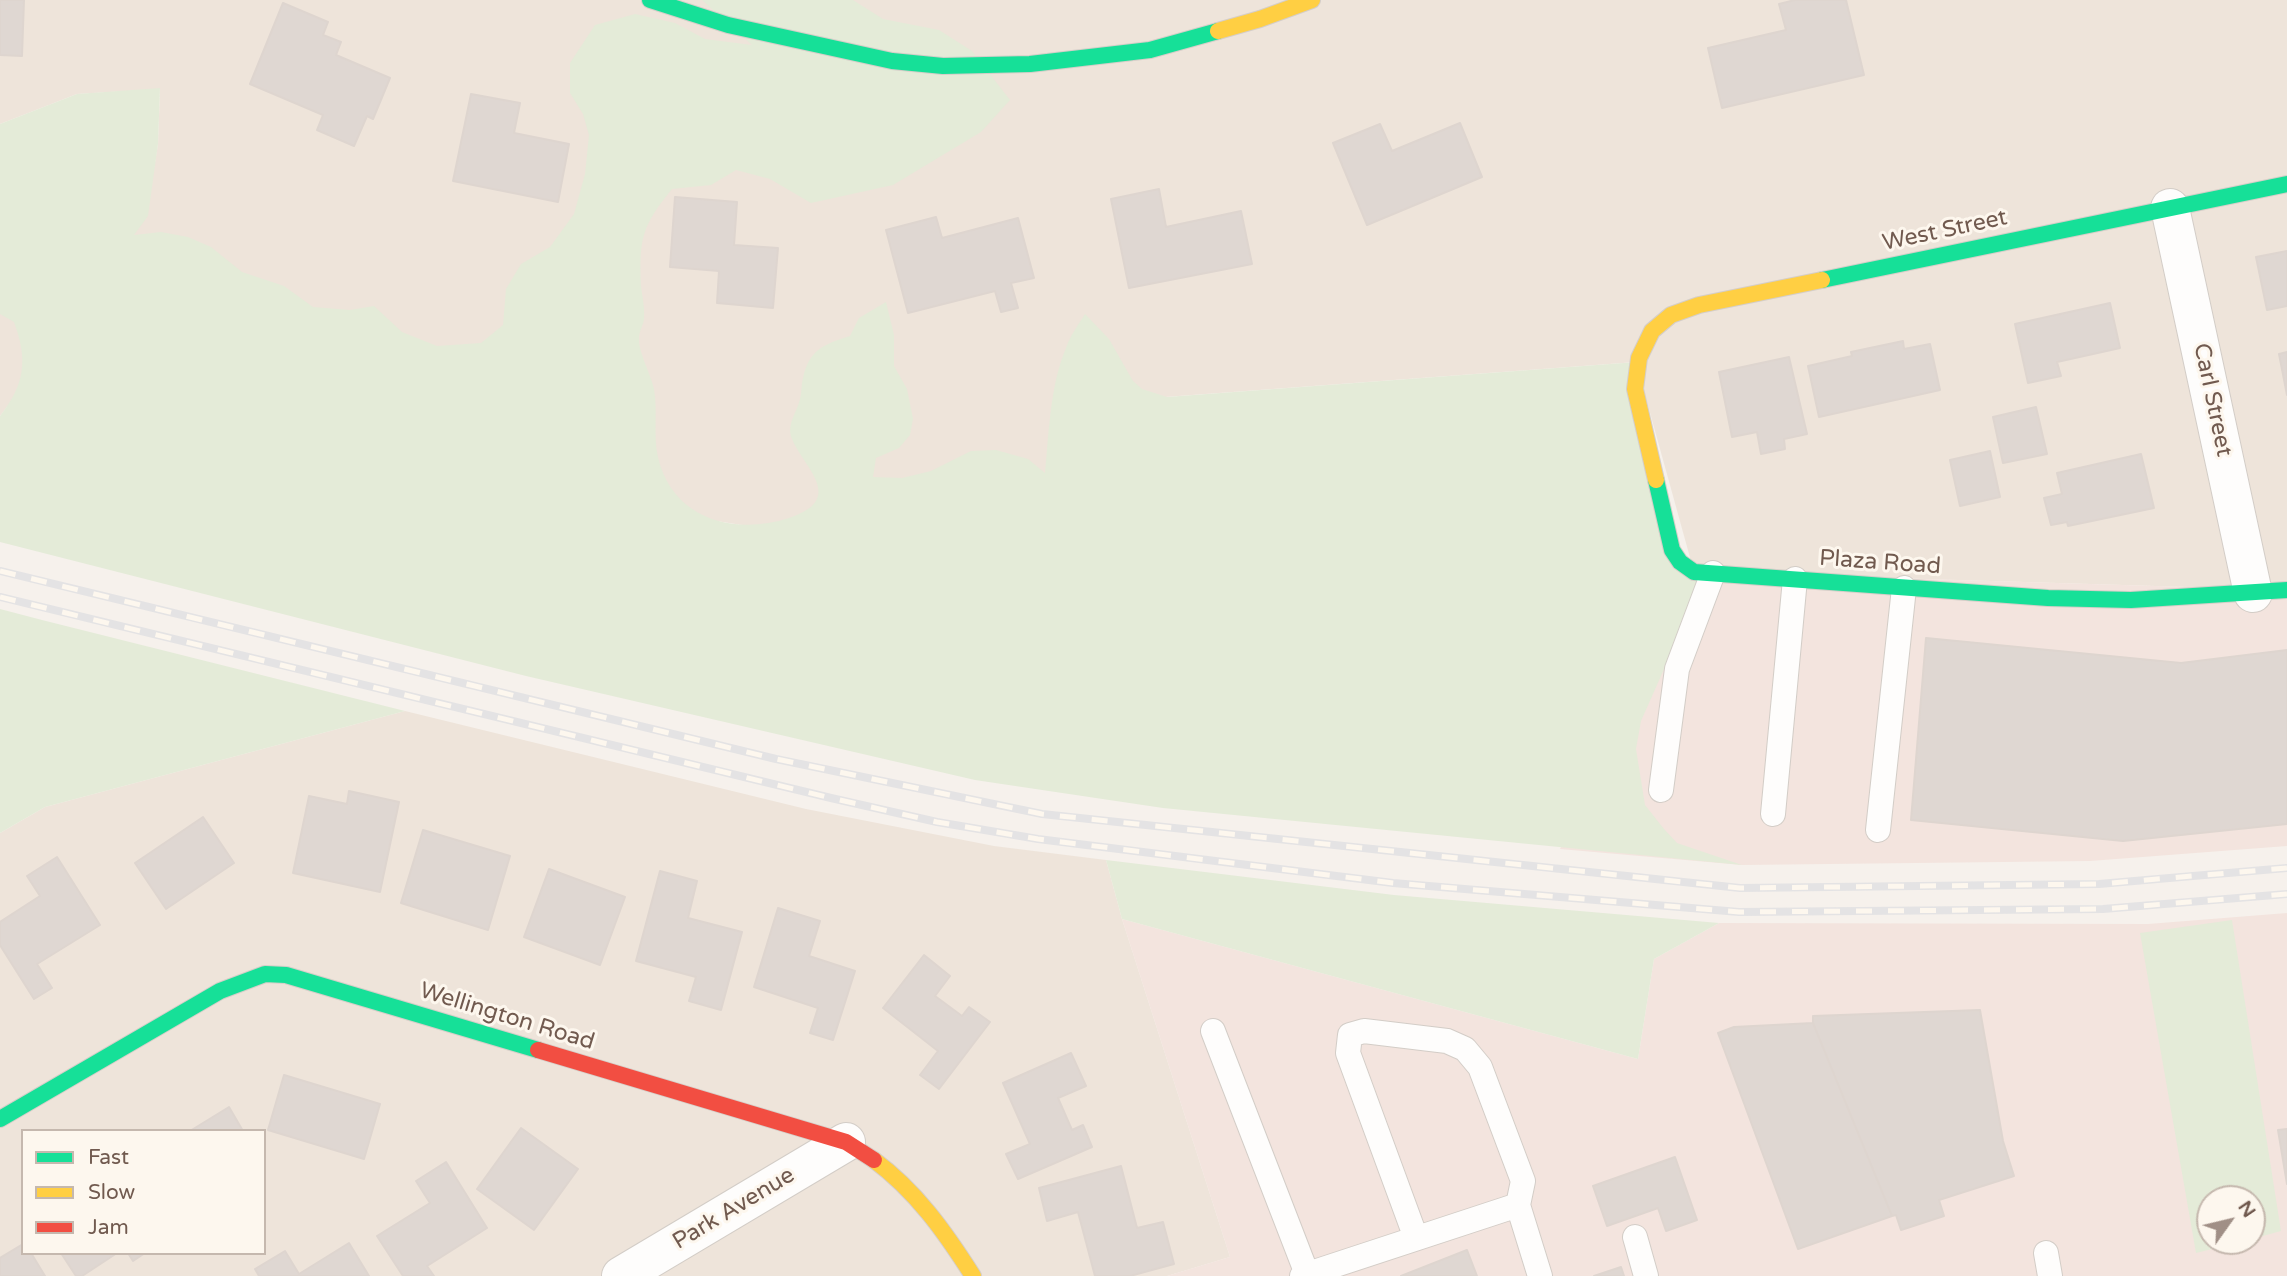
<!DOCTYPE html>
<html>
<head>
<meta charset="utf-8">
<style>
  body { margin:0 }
  #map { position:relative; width:2287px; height:1276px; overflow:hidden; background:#f6f1ec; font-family:"Varela Round",sans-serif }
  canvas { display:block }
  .legend { position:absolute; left:21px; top:1129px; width:245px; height:126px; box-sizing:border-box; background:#fdf7ee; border:2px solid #c5b8ae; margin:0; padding:9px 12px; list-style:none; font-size:21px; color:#715a4f }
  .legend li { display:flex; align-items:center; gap:14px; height:35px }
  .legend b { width:35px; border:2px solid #c5b8ae }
  .north { position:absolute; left:2196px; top:1185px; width:70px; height:70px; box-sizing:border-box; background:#fdf7ee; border:2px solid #c5b8ae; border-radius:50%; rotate:56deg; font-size:19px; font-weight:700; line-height:28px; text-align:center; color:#715a4f }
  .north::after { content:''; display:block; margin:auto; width:24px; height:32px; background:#a08f86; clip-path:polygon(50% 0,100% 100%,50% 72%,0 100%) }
</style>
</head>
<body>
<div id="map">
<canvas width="2287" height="1276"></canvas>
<ul class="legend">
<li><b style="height:9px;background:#16e098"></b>Fast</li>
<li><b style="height:9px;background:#ffcf43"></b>Slow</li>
<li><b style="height:9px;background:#f24e42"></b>Jam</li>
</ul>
<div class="north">N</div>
</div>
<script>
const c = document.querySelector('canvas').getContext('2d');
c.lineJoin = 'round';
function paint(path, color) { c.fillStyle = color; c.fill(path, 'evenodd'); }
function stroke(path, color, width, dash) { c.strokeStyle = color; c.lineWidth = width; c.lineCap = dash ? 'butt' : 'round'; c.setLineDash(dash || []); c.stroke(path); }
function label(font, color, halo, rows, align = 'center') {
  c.font = font + ' "Varela Round",sans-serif'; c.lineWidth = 6; c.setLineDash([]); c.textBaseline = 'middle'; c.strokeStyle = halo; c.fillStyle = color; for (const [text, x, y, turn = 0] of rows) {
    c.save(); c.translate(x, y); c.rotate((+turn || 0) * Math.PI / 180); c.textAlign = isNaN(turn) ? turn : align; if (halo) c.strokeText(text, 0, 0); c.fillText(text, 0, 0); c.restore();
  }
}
paint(new Path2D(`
  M0 0H2287V590L1694 572 1636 362 1111 401 1109 538 748 526 641 509 41 333 13 399 0 416V268L152 180 158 144 160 89 77 94 0 124Z
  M405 711 806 809 994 846 1106 860 1122 919 1230 1257 1167 1276H0V833L45 807ZM23 1131H264V1253H23Z`), '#eee4da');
paint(new Path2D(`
  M1694 572 2287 590V846L2090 861 1742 865 1560 849Z
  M2287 913V1276H1167L1230 1257 1122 919 1638 1059 1654 959 1719 923 2148 924ZM2210 1199H2252V1241H2210Z`), '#f3e4de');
paint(new Path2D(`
  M702 0H853L883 19 939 30 972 51 1010 100 981 132 893 185 811 203 770 179 736 170 711 185 672 189C642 226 639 238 641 286 642 296 645 307 644 318 644 324 639 331 639 338 638 352 651 374 654 389 658 411 653 436 658 457 672 519 734 536 789 518 847 499 804 468 792 439 786 424 797 413 800 399 802 392 801 385 803 378 809 350 824 344 850 336L859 318 886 302 894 335V366L907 389 913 419 910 435 899 448 876 458 873 477 902 478 931 471 971 451 996 450 1028 459 1045 473C1049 432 1050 386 1066 348 1070 336 1078 325 1085 314L1109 339 1133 381 1142 389 1167 397 1637 362 1672 550 1704 579 1641 721 1636 749 1645 805 1664 829 1677 843 1742 865 1163 808 975 780 526 676 0 542V416C25 384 28 360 14 322L0 314V124L77 94 160 88 158 144 148 216 134 235 161 232 188 237 211 247 242 272 284 286 313 307 350 310 374 306 402 332 437 346 481 343 503 325 506 289 521 264 550 247 574 214 585 174 589 135 583 114 570 93V63L595 25 635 14 675 23 705 39 752 45Z
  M0 609 42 620 405 711 45 807 0 833Z
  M1106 860 1394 895 1719 923 1654 959 1638 1059 1122 919Z
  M2232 920 2281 1231 2252 1239V1199H2210V1241H2244L2196 1253 2140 933Z`), '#e4ebd8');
const building = new Path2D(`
  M0 0H24L22 56 0 55Z
  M1795 0H1846L1864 75 1722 108 1708 48 1786 30 1779 4Z
  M283 3 328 22 323 35 341 42 336 55 390 78 373 119 367 116 354 146 317 130 323 115 250 84Z
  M471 94 520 103 514 133 569 144 558 202 453 181Z
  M1460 123 1482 177 1367 225 1333 143 1380 124 1392 151Z
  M1159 189 1166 227 1241 211 1252 264 1129 288 1111 199Z
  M675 197 737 202 734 245 778 248 773 308 717 303 719 271 670 267Z
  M936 217 942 238 1018 218 1034 278 1011 283 1018 308 1001 312 995 291 908 313 886 230Z
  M2287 251V306L2267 310 2256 257Z
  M2110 303 2120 348 2057 362 2061 376 2028 383 2015 324Z
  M1903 341 1904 349 1930 344 1940 390 1819 417 1808 366 1852 356 1851 352Z
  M2287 352V395L2279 354Z
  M1789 357 1807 434 1784 439 1785 449 1761 454 1757 432 1732 437 1719 372Z
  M2036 407 2047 454 2003 463 1993 417Z
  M1990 451 2000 497 1960 506 1950 460Z
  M2141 454 2154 508 2068 526 2067 522 2051 525 2044 498 2062 494 2057 473Z
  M1926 638 2181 663 2287 650V824L2123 841 1911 820Z
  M349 791 399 802 380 892 293 873 309 796 347 804Z
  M203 817 234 863 166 909 135 863Z
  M423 830 510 856 488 930 401 903Z
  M57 857 100 925 37 964 52 988 34 999 0 945V922L40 896 27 876Z
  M549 869 625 897 600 965 524 937Z
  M660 871 697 881 688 918 742 932 721 1010 689 1001 696 977 636 961Z
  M778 908 820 921 809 956 855 971 833 1040 810 1033 818 1008 754 987Z
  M924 955 950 976 935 996 962 1016 969 1007 990 1022 939 1089 920 1075 938 1051 883 1008Z
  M1980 1010 2003 1141 2014 1176 1939 1200 1944 1216 1901 1230 1896 1215 1892 1216 1813 1023V1016Z
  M1813 1023 1892 1216 1798 1249 1718 1033 1734 1027Z
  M1071 1053 1086 1086 1058 1098 1072 1130 1083 1125 1092 1147 1018 1179 1006 1154 1030 1144 1003 1083Z
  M284 1075 380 1104 364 1159 268 1130Z
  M229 1107 243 1131H190Z
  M521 1128 578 1169 534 1230 477 1189Z
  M2287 1129V1184L2278 1130Z
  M1675 1157 1697 1220 1666 1231 1658 1208 1607 1226 1593 1186Z
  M446 1162 487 1228 427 1266 434 1276H403L377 1236 430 1203 416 1181Z
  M1121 1166 1137 1228 1163 1222 1174 1264 1130 1276H1095L1078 1212 1047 1221 1039 1188Z
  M349 1243 369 1276H259L255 1269 285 1251 299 1274Z
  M23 1244V1253H31L45 1276H0V1258Z
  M1467 1250 1477 1276H1401Z
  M61 1253H117L82 1276H76Z
  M128 1253H145L133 1261Z
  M1621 1267 1624 1276H1594Z`);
paint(building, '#dfd7d2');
stroke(building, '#ded5cf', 2);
const lane = new Path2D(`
  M1661 790 1677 669 1713 573
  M1773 814 1795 579
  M1878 830 1904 588
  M1213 1031 1307 1274
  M1635 1237 1646 1276
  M1416 1238 1348 1053 1350 1035 1364 1031 1447 1041 1465 1049 1480 1067 1523 1181 1518 1205
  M2046 1253 2050 1276
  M1302 1276 1518 1205 1540 1276`);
const street = new Path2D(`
  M2170 208 2253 593
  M621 1276 846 1142`);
const fast = new Path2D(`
  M650 0 728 25 892 61 943 66 1030 64 1150 50 1218 31
  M1822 280 2287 184
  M1656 480 1672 550 1680 562 1694 572 2048 598 2131 600 2287 590
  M0 1119 220 991 265 974 286 975 538 1050`);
const slow = new Path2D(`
  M1218 31 1260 19 1312 0
  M1656 480 1635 389 1639 358 1652 331 1671 315 1699 305 1822 280
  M874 1160C916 1191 945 1232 973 1276`);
const jam = new Path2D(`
  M538 1050 846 1142 874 1160`);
stroke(lane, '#d3cdc7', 26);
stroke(street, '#d3cdc7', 40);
stroke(fast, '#d5cec8', 18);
stroke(slow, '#d5cec8', 18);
stroke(jam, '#d5cec8', 18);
stroke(lane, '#fefdfc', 24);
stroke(street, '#fefdfc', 38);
stroke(fast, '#16e098', 16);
stroke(slow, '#ffcf43', 16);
stroke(jam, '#f24e42', 16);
const rail = new Path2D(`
  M0 571 776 759 1042 814 1740 888 2099 884 2287 868
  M0 597 831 798 937 822 1038 839 1393 883 1739 912 2103 909 2287 894`);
stroke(rail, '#e4e3e4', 8);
stroke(rail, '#fdf7ee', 5, [16]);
label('23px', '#715a4f', '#fdf7ee', [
  ["West Street",1945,231,-12],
  ["Carl Street",2212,400,78],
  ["Plaza Road",1880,563,4],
  ["Wellington Road",507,1017,17],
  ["Park Avenue",734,1209,-31]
]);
</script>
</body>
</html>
